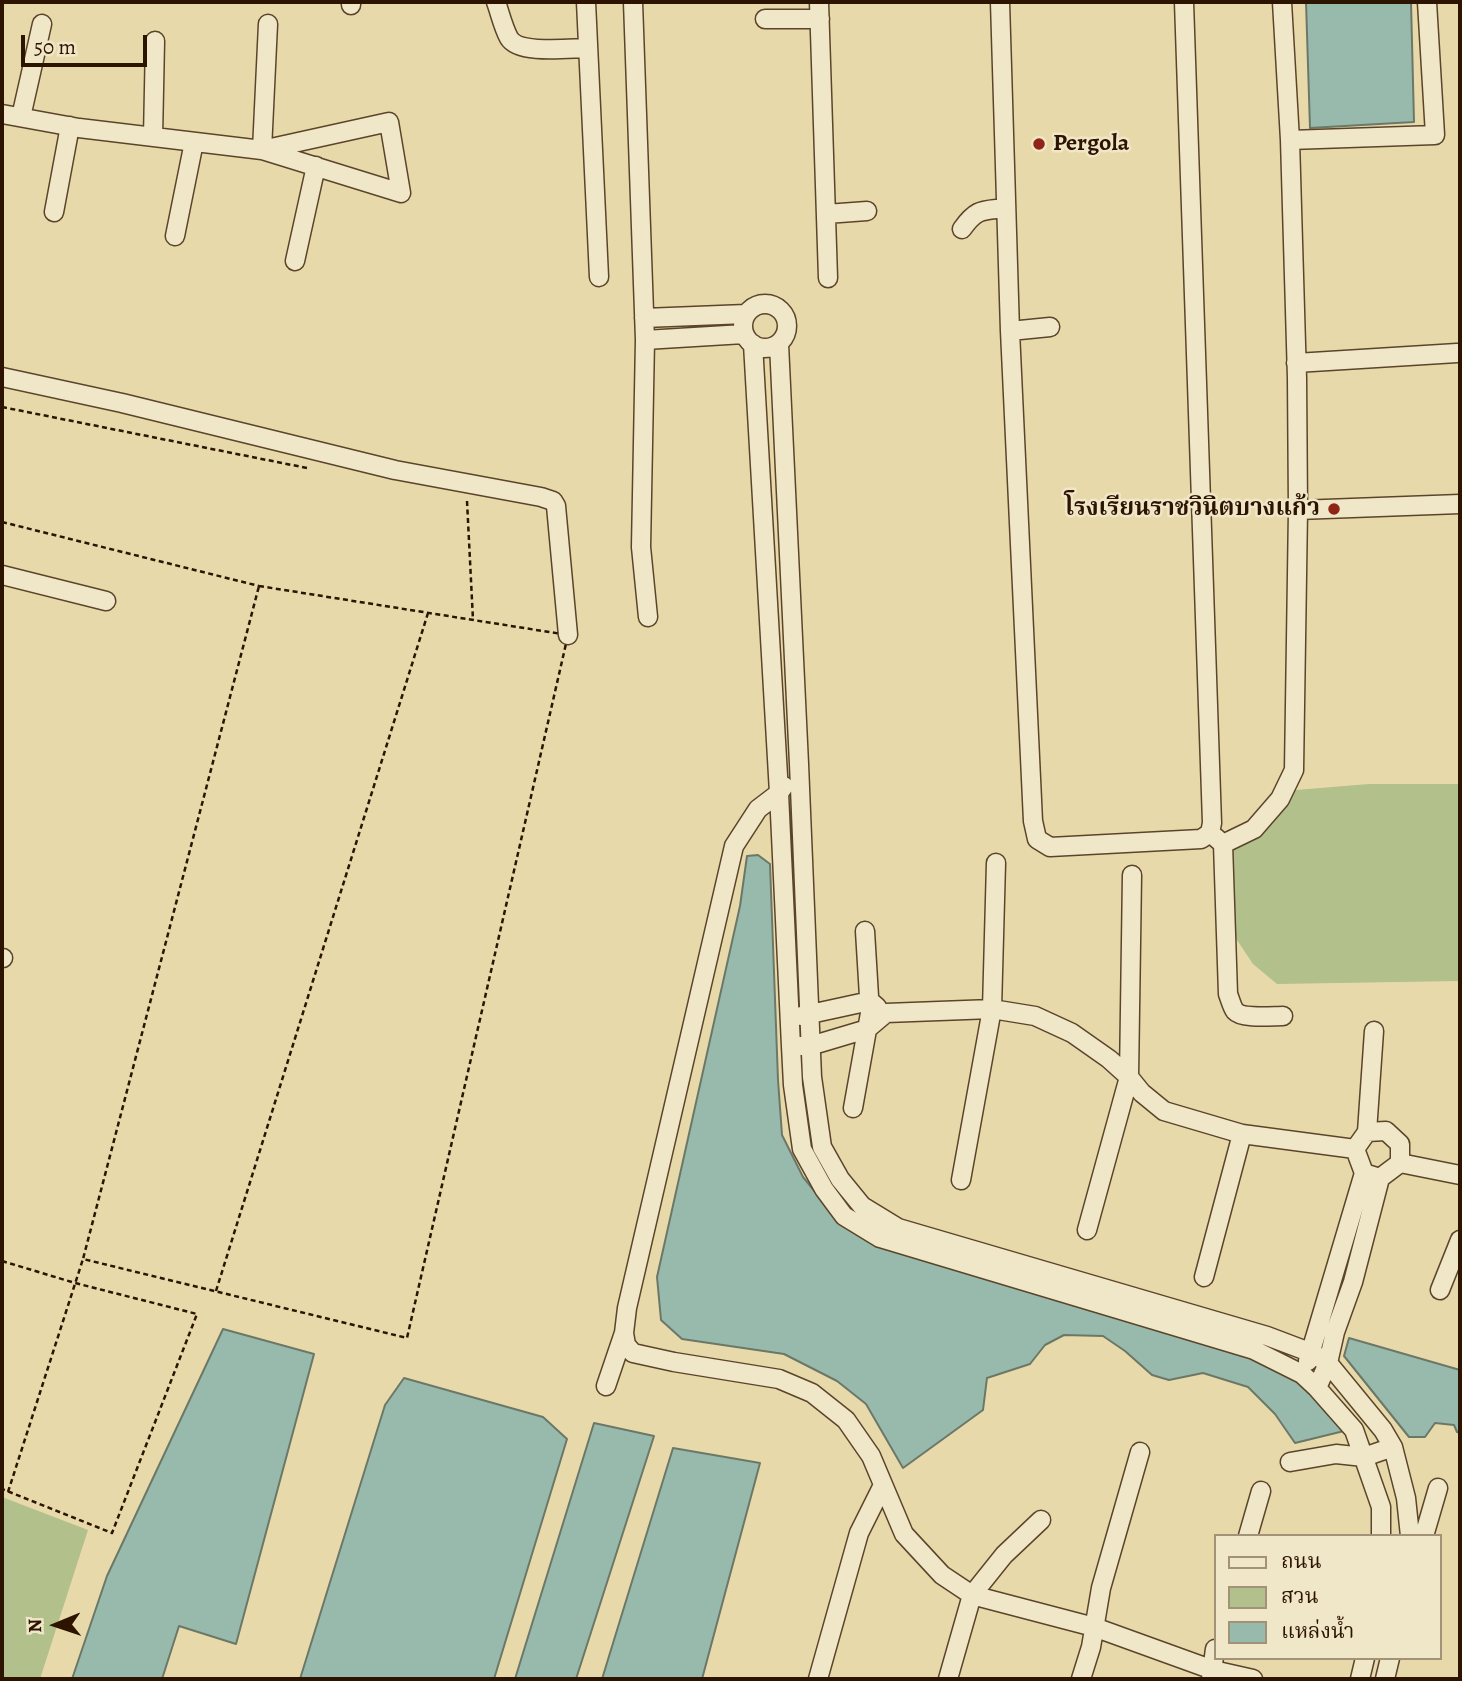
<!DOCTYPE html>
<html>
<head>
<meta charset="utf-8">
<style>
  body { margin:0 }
  #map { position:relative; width:1462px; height:1681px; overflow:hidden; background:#e8d9aa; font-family:Alegreya,"Noto Serif Thai",serif }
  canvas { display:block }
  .frame { position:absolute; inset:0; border:4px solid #2c1400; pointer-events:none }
  .legend { position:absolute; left:1214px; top:1534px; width:228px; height:126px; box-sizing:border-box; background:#f0e6c8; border:2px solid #a29278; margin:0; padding:9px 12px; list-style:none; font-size:21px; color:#2c1400 }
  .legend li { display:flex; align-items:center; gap:14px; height:35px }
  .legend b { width:35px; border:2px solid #a29278 }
  .north { position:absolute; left:21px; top:1590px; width:70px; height:70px; -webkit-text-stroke:5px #f0e6c8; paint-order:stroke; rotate:268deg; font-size:19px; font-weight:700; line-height:28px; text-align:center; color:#2c1400 }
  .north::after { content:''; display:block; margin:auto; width:24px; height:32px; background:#2c1400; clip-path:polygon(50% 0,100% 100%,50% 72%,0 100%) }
  .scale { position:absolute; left:21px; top:35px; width:126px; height:32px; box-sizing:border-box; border:4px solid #2c1400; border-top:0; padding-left:9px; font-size:21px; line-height:24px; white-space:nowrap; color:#2c1400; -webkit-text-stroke:5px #f0e6c8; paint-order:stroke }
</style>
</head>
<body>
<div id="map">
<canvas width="1462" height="1681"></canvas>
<div class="frame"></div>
<ul class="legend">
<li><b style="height:9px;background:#f0e6c8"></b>ถนน</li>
<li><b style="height:19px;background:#b2c08b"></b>สวน</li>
<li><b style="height:19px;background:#97baac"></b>แหล่งน้ำ</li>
</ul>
<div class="north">N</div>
<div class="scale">50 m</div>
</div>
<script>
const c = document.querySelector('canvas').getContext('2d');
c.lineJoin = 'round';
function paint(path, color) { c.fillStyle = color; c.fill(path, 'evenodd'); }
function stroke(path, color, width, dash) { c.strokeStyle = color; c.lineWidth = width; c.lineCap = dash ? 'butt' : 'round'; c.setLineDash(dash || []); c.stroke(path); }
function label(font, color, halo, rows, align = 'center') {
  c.font = font + ' Alegreya,"Noto Serif Thai",serif'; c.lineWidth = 5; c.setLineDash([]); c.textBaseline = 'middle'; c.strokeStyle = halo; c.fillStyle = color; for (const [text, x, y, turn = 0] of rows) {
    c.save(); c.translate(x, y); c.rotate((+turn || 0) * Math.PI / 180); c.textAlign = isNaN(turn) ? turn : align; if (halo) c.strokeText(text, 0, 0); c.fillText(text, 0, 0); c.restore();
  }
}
paint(new Path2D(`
  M1369 784H1460V981L1277 984 1253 964 1225 922 1224 890 1233 839 1296 790Z
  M2 1497 88 1530 40 1679H2Z`), '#b2c08b');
const water = new Path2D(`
  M1306 2H1411L1414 122 1310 128Z
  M758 855 770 864 778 1080 782 1135 803 1177 834 1215 1260 1355 1328 1402 1344 1431 1295 1443 1275 1414 1248 1387 1203 1373 1169 1380 1152 1375 1125 1351 1103 1336 1064 1335 1045 1345 1030 1364 987 1378 983 1410 903 1468 866 1404 837 1381 784 1354 682 1339 661 1320 657 1277 740 906 747 856Z
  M223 1329 314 1354 236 1644 179 1626 162 1679H72L107 1576Z
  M1349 1338 1460 1370V1433L1457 1432 1454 1425 1435 1423 1425 1437H1409L1344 1356Z
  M404 1378 543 1417 567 1439 494 1679H300L385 1405Z
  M594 1423 654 1436 576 1679H515Z
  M673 1448 760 1463 702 1679H602Z`);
paint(water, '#97baac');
stroke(water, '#6c7867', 2);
const minor = new Path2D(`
  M496 2C500 13 503 27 509 38 519 55 570 48 588 48
  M586 2 599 277
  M633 2 645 340 641 547 648 617
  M819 2 828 278
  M1000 2 1010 331 1033 821 1037 839 1050 847 1201 839 1210 833 1212 823 1184 2
  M351 5V2
  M765 19H820
  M2 114 79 128 262 150 401 193 389 122 262 150
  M21 117 42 24
  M153 137 155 41
  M1290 140 1435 135 1427 2
  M262 150 268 24
  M54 212 70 126
  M826 214 867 211
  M962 229C977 208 982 211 1006 208
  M175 236 194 142
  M295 261 316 166
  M743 326a22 22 0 1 1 44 0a22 22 0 1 1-44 0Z
  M644 318 746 314
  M1010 331 1050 327
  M645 340 744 334
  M753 344 779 793 791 1046 793 1085 802 1149 824 1189 844 1216 880 1238 1254 1350 1302 1374 1317 1388 1354 1430 1381 1507V1536
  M779 344 799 764 812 1077 822 1147 840 1179 862 1206 898 1228 1267 1336 1312 1353 1328 1363 1383 1430 1393 1447 1406 1498 1410 1536
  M1296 363 1457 353
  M2 377 122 403 395 470 541 497 553 501 556 506 568 635
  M1298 510 1460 504
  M2 575 106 601
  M1215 837 1223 844 1228 994C1230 999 1232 1007 1235 1011 1242 1019 1272 1016 1283 1016
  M1223 844 1254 829 1280 799 1294 770 1298 510 1297 378 1290 140 1282 2
  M2 958H3
  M801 1016 870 1001 877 1007
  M799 1046H810L867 1029 886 1013 992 1009 1035 1016 1072 1033 1109 1059 1129 1077 1142 1093 1164 1111 1242 1134 1355 1149
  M853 1108 870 1013 865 931
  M1386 1131 1400 1144V1163L1380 1178 1364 1173 1355 1149 1367 1132Z
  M1367 1132 1374 1031
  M1400 1163 1460 1175
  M961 1180 992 1009 996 863
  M1087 1230 1129 1077 1132 875
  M1204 1277 1242 1134
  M1440 1290 1460 1240
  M624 1333 626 1345 633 1353 674 1362 779 1379 812 1393 846 1420 871 1456 904 1534 942 1575 972 1595 1094 1627 1213 1670 1253 1679
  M1308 1361 1364 1173
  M606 1386 624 1333 627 1308 734 846 758 809 779 793 784 786
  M1317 1388 1328 1363 1335 1332 1353 1282 1380 1178
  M1290 1462 1336 1454 1364 1457 1393 1447
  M1248 1536 1261 1491
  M1424 1536 1438 1488
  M818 1679 859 1533 883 1485
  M948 1679 972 1595 1004 1555 1041 1520
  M1081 1679 1091 1647 1101 1588 1140 1452
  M1211 1679 1215 1649
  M1360 1679 1365 1658
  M1385 1679 1390 1658`);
stroke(minor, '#5b452a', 21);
stroke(new Path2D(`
  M2 407 307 468
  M467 501 473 620
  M2 522 259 586
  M259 586 568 635 407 1338 83 1259Z
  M2 1261 75 1283 197 1314 112 1533 2 1489
  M216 1291 428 613
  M8 1492 83 1259`), '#2c1400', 2.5, [5, 3.5]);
stroke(minor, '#f0e6c8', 18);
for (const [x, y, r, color] of [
  [1039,144,7,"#8f2418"],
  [1334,509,7,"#8f2418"]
]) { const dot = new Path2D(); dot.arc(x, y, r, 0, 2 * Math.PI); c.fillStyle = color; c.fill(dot); stroke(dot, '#f0e6c8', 2.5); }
label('bold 24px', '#2c1400', '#f0e6c8', [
  ["Pergola",1053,144],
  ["โรงเรียนราชวินิตบางแก้ว",1320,509,"right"]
], 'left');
</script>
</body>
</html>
